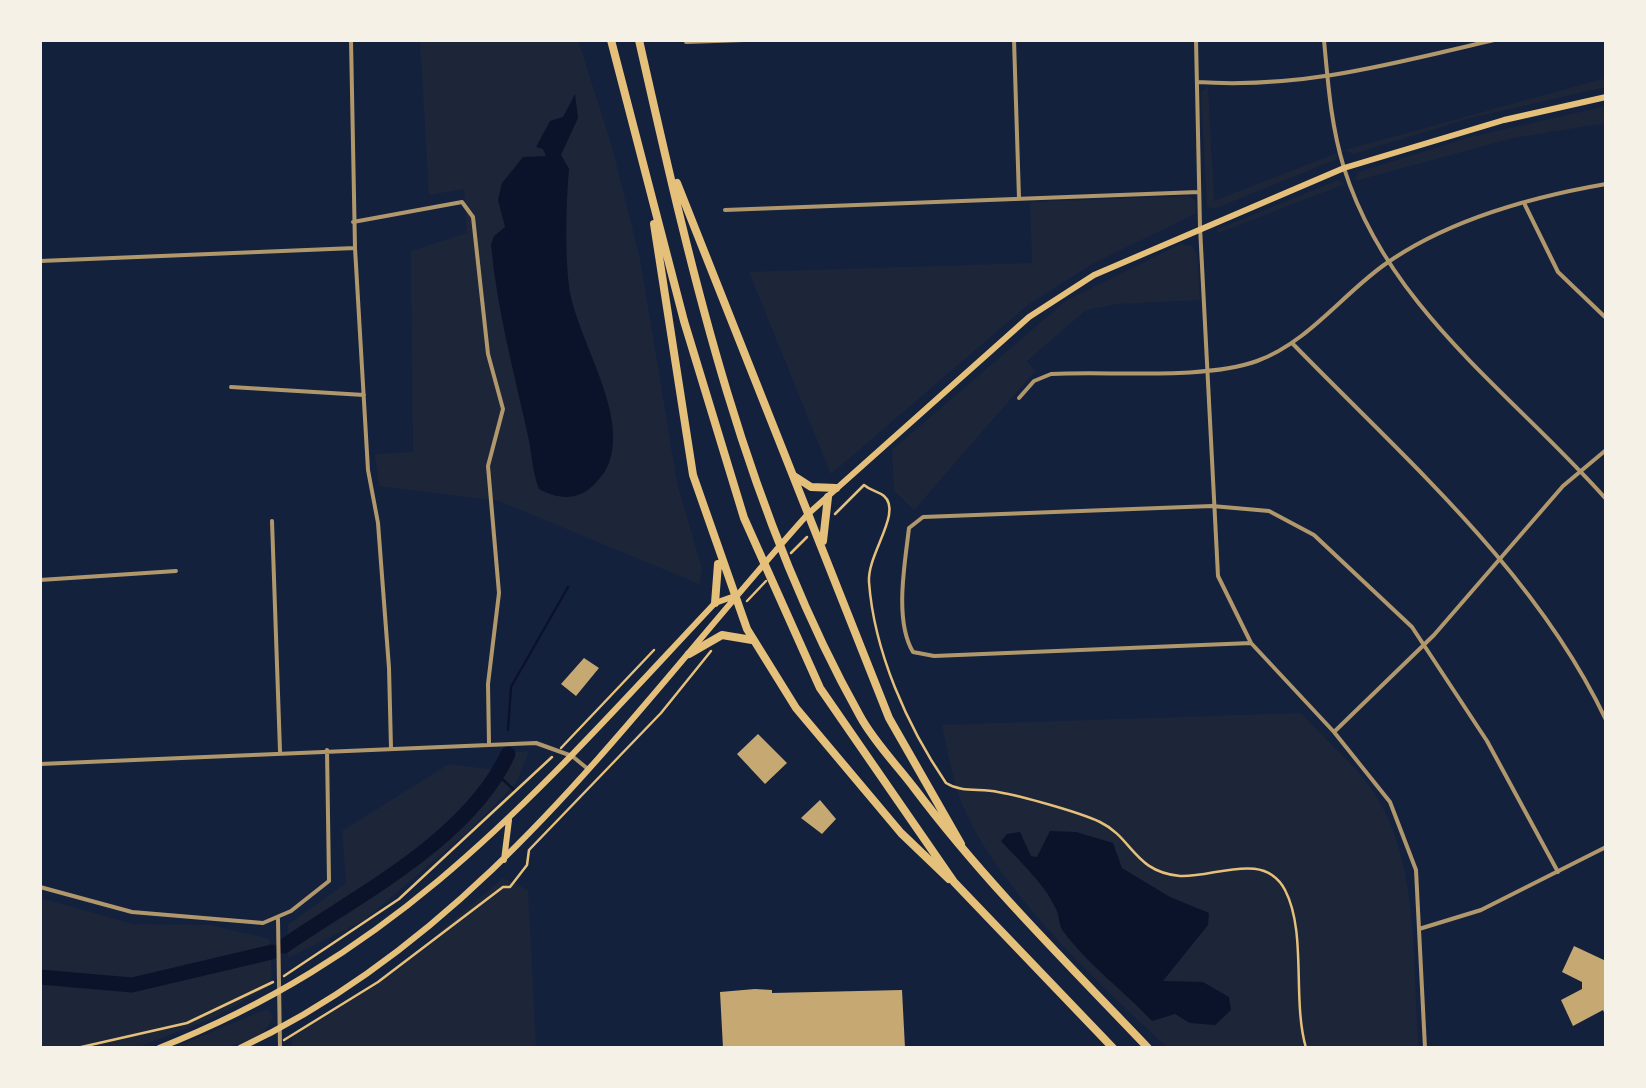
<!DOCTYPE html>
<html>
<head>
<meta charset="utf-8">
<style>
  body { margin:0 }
  #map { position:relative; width:1646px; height:1088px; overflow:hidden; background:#14213d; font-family:Signika,sans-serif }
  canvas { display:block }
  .frame { position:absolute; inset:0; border:42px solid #f6f1e7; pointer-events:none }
</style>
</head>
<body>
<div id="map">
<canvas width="1646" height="1088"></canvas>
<div class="frame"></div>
</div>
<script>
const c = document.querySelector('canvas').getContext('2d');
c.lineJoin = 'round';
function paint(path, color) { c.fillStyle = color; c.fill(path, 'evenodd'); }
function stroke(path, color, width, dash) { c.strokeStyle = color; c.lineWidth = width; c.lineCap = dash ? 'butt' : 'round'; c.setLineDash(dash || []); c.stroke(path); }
paint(new Path2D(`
  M420 40H578L612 147 640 259 677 483 702 569 699 584 499 501 379 486 375 454 413 452 411 251 467 233 464 189 429 195Z
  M1606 78V87L1471 118 1353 154 1345 150Z
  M1208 87 1214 201 1337 153V159L1214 209 1207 207 1201 92Z
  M1606 106V123L1513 138 1355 181 1358 172 1471 137Z
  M1338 180 1345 184 1218 233V229Z
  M1189 196 1196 202 1195 214 1094 263 1029 304 831 474 749 272 1032 263 1030 202Z
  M1181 244 1192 246 1197 254 1200 300 1117 304 1086 310 1027 361 1035 371 914 510 894 490 892 450 1067 300Z
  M1301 713C1325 740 1360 768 1378 799 1420 870 1412 969 1419 1048H1168C1099 984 989 882 958 793 951 771 947 747 942 725Z
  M529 751 516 783 470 830 363 921 288 958V925L346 883 342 831 449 764 495 770 503 753Z
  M503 878 528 890 536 1048H292V1035L394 971Z
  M40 898 133 924 210 925 270 939 272 985 213 1018 136 1048H40Z
  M267 1009 273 1016C260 1053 204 1048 173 1048Z`), '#1d2539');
paint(new Path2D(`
  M575 94 578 118 561 155 569 169C566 204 565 252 569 286 576 345 651 442 589 489 574 501 555 498 539 489 532 471 532 454 528 436 514 372 497 310 491 245L494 236 505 227 498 200 502 183 523 157 546 156 543 149 536 147 550 121 563 117Z
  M1050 831 1076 832 1113 843 1122 868 1170 897 1209 913 1208 925 1163 981 1203 982 1229 997 1231 1010 1215 1025 1190 1023 1175 1014 1152 1021C1123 990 1088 965 1063 931 1058 924 1060 916 1056 909 1044 883 1020 862 1001 841L1007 834 1020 832 1031 856 1037 857Z`), '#0b132b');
stroke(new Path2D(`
  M508 730 511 687 568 587
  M499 776 514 790`), '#0b132b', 2.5);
stroke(new Path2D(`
  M284 946C358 895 469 839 508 754
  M40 977 132 985 272 952`), '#0b132b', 15);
paint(new Path2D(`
  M584 658 599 668 576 696 561 684Z
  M758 734 787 763 765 784 737 754Z
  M820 800 836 819 822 834 801 818Z
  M1574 946 1606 961V1017L1603 1010 1573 1026 1561 1000 1582 989V982L1562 972Z
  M755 989 772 990V993L902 990 905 1048H723L720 992Z`), '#c6a872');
stroke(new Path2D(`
  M835 514 864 485C871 491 878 491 884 496 903 512 867 554 869 582 874 651 907 726 946 783 962 793 980 788 998 792 1021 796 1079 812 1100 822 1133 838 1134 872 1180 876 1214 878 1264 850 1285 890 1307 932 1292 1000 1306 1048
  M791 553 807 537
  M747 601 766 581
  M561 748 654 650
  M284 976 399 899 552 757
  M284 1040 378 982 503 887H510L527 865 529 850 661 713 711 651
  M77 1048 187 1023 273 982`), '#e5c07b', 2.5);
stroke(new Path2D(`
  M351 40 355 248 368 470 378 523 389 668 391 748
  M1014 40 1019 198
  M1196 40 1200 227 1218 576 1251 643 1334 732 1390 802 1416 870 1425 1048
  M1324 40C1328 83 1331 126 1344 168 1388 309 1512 393 1606 499
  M686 42 744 40
  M1197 82C1303 89 1391 64 1494 40
  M1525 205 1558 272 1606 318
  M725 210 1199 192
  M353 222 462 202 473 217 488 354 503 409 488 466 499 593 488 684 489 744
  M40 261 355 248
  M1293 344C1406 460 1536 572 1606 720
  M231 387 364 395
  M1019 398 1034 381 1051 374C1110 371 1205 380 1257 361 1307 343 1342 295 1384 265 1447 220 1531 197 1606 184
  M272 521 280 751
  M40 580 176 571
  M1251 643 934 656 913 652C894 620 905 563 909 528L923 517 1212 506 1269 511 1314 535 1412 627 1487 741 1558 872
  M1334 732 1434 635 1563 486 1606 450
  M40 764 536 743 572 756 588 769
  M40 887 132 912 263 923 291 911 329 881 327 750
  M278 919 280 1048
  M1419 929 1481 910 1606 847`), '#b1986c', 4);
stroke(new Path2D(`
  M808 514 1029 317 1094 275 1344 168 1504 120 1606 97`), '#e5c07b', 6);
stroke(new Path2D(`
  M504 860 509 820
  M159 1048C405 951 539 790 715 603L732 597
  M240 1048C485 933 633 709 807 515`), '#e5c07b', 6);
stroke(new Path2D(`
  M611 40 684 321 744 518 820 688 954 882 1113 1048
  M639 40C691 270 744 509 860 716 874 742 897 765 915 789 985 882 1068 964 1148 1048
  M677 183 889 718 961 844
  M654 224 693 475 747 629 796 708 901 833 949 879
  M794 476 811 487 836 488
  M823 541 828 497
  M715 603 718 564
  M689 654 722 635 752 640`), '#e5c07b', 8);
</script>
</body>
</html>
